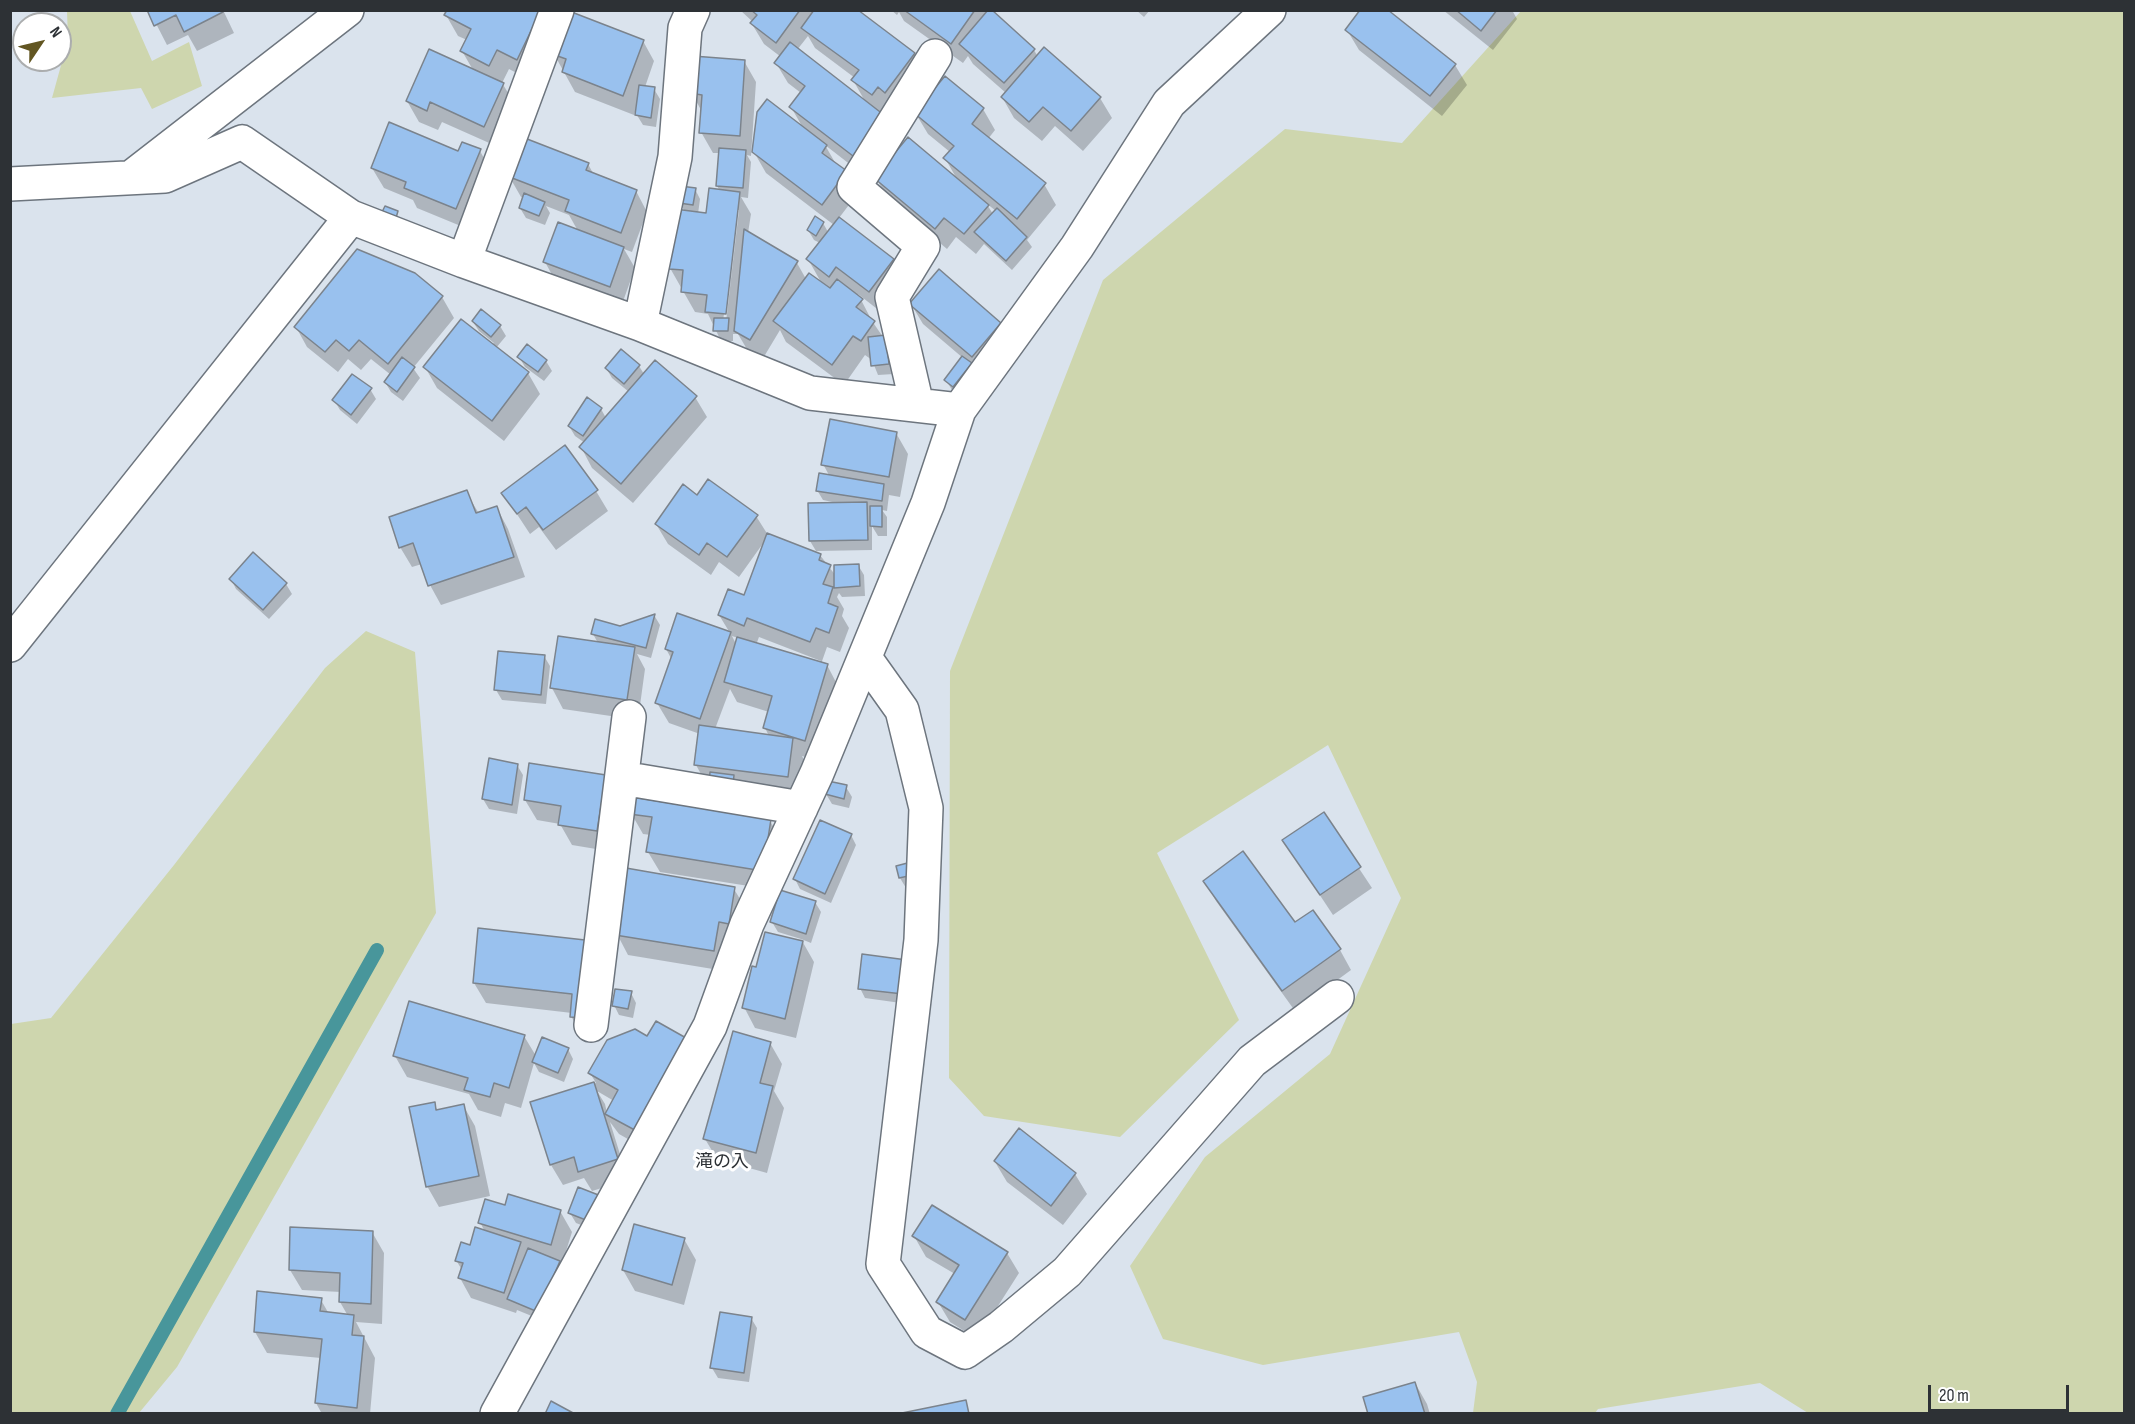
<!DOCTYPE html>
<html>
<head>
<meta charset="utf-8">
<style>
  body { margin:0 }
  #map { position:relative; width:2135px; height:1424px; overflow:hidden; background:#dae3ed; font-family:"Sofia Sans Condensed",sans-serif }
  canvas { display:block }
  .frame { position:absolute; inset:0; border:12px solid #2d3135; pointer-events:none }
  .north { position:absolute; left:12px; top:12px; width:60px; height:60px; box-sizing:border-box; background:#fff; border:2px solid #abadae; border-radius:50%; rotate:55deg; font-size:16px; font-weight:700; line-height:24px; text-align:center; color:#2d3135 }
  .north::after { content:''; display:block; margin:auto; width:21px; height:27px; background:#625622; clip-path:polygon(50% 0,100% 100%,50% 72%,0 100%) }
  .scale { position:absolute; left:1928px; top:1385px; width:141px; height:27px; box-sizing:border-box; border:3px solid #2d3135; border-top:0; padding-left:8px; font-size:18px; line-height:21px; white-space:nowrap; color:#2d3135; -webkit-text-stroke:4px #fff; paint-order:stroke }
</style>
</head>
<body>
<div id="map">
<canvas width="2135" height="1424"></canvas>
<div class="frame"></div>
<div class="north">N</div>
<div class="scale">20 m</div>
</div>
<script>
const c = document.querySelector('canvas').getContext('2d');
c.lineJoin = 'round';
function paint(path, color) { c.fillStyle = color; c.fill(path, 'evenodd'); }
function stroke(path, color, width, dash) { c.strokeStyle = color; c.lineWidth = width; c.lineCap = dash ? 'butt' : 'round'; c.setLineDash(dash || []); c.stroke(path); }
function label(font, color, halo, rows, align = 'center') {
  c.font = font + ' "Sofia Sans Condensed","Noto Sans JP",sans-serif'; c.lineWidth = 6; c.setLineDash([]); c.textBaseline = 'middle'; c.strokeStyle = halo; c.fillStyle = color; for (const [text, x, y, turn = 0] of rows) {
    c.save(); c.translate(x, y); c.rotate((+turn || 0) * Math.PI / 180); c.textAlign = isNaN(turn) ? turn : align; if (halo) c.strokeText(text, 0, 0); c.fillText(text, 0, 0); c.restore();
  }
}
paint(new Path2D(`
  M67 11H130L152 61 189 42 202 86 152 109 141 88 52 98 68 40Z
  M1521 11H2124V1413H1808L1760 1383 1598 1409 1595 1413H1473L1477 1382 1459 1332 1263 1365 1163 1339 1130 1266 1205 1157 1330 1054 1401 898 1328 745 1157 853 1239 1020 1120 1137 984 1116 949 1078 950 671 1103 280 1285 129 1402 143Z
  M366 631 415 652 436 913 177 1367 139 1413H11V1024L51 1018 174 865 325 668Z`), '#ced6ae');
paint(new Path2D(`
  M149 10H223L234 33 197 51 188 35 167 45Z
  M565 10 528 79 509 69 502 83 515 104 496 146 442 122 438 130 419 122 407 101 473 70 462 51 467 40 458 36 446 15Z
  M740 10H855L914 54 926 74 865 176 825 145 837 166 858 193 839 218 893 260 905 280 881 312 858 294 872 321 883 337H885L894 374 878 375 872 360 865 355 844 385 786 342 780 330 762 360 748 351 738 334H733V341H721L708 314 695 312 670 268 685 212 680 203 695 189 700 199 698 214 707 215 720 191 717 186 720 153H713L701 132 702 112 692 93 744 61 756 82 751 156 747 155 751 162 748 198 741 197 751 214 748 233 797 263 806 279 822 284 808 259 820 243 814 240 808 230 823 223 828 232 834 225 766 173 754 152 803 128 791 107 801 93 788 83 776 63 781 57 764 44 752 24 753 22ZM808 36 815 48 855 78 853 80 866 103 797 50ZM736 210H739L726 322H723Z
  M891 10H986L1034 50 1038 57 1100 98 1112 118 1083 151 1055 126 1042 141 1014 118 1002 97 1006 93 973 64 968 56 963 63 904 21 899 12 897 15Z
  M1136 10H1150L1144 17Z
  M1443 10H1512L1517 19 1493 50Z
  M1347 30 1455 65 1467 85 1442 116 1359 50Z
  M643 41 654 61 645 87 654 89 660 99 656 127 643 125 635 112 634 115 575 92 554 54Z
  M946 78 983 109 995 130 988 139 1044 184 1056 205 1027 240 1032 247 1012 270 984 244 976 254 956 237 947 249 888 199 876 178 958 181 945 158 950 152 928 134 916 114ZM986 203 996 211 993 214Z
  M480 151 491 171 468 229 417 208 413 200 384 188 372 168Z
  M588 164 594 175 636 191 647 212 632 252 624 249 635 268 621 307 556 282 545 262 578 231 569 215 546 206 550 213 545 225 526 218 520 208 524 198 521 197 509 176Z
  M939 271 1000 324 1012 344 959 396 952 390 946 380 963 358 923 324 911 304Z
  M414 274 442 297 454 318 413 368 420 378 403 401 391 392 385 382 391 375 371 359 361 370 348 359 338 372 307 347 296 327Z
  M482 311 500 326 506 336 496 348 528 373 540 394 504 441 437 388 425 367 492 345 494 343 479 331 473 322Z
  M519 357 546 361 552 371 544 381 525 367Z
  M639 366 644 374 695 397 707 417 633 503 592 468 581 447 585 443 575 436 569 426 601 409 606 418 629 392 612 378 606 368Z
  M370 389 376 399 357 424 340 410 334 400Z
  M896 433 908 454 900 497 889 495 887 511 882 510 887 517V536H878L872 526V550L816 551 810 541 837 503 823 500 817 490 830 477 823 464Z
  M596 491 608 511 556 550 539 527 530 534 503 493Z
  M466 492 478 512 497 508 508 529 525 577 441 605 430 585 422 564 412 567 400 547Z
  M698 497 756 516 768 535 820 555 836 576 858 565 864 575 865 596 842 597 839 593 837 597 844 609 842 616 849 628 840 652 827 647 821 664 827 665 838 686 817 760 802 756 804 760 799 797 707 785 696 765 700 734 669 723 657 703 672 660 666 649 730 633 719 615 745 597 764 542 739 577 719 562 711 575 668 544 656 524ZM732 636 738 638 736 644ZM759 637 821 661 820 664 756 645ZM730 689 737 702 769 712 765 728 769 736 715 729Z
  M253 554 286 584 292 594 269 619 236 589 231 579Z
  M654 615 660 625 651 658 637 654 645 669 638 720 563 709 552 688 598 643 593 634 620 627Z
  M544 656 550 666 546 704 502 700 496 690Z
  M517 765 523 775 517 814 489 809 483 799Z
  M530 765 617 797 608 851 572 845 560 824 537 820 525 800Z
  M846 787 852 797 849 808 832 804 826 794Z
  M631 813 770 821 782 841 774 890 660 872 648 852 651 835 643 834Z
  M1323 814 1372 888 1333 915 1284 841Z
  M851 835 856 845 831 903 800 889 795 879Z
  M898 867 923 884 906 888 900 878Z
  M1205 881 1295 924 1340 950 1351 970 1295 1011 1216 901Z
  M734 889 746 909 725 971 628 955 617 934Z
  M815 902 821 912 811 943 801 939 814 962 796 1038 755 1028 744 1007 758 969 800 941 801 939 778 932 772 922Z
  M593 942 583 1037 571 1016 572 1013 486 1003 474 983Z
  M863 956 908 1004 865 998 860 988Z
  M631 993 636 1003 633 1018 619 1015 614 1005Z
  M524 1036 536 1056 568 1049 573 1059 564 1082 539 1072 534 1063 521 1108 505 1103 501 1117 478 1110 469 1094 407 1077 395 1056Z
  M608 1041 656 1155 619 1134 610 1122 628 1180 592 1191 584 1178 563 1185 551 1165 532 1103 596 1083 590 1073ZM597 1091 614 1101 607 1113 605 1104Z
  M770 1043 782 1064 774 1091 784 1108 767 1173 717 1159 705 1139Z
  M434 1104 438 1111 463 1105 475 1126 490 1196 439 1207 427 1186Z
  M1020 1130 1075 1174 1087 1194 1063 1225 1007 1182 995 1162Z
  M579 1189 597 1231 576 1223 570 1213Z
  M506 1206 560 1211 572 1232 562 1264 559 1263 564 1272 544 1321 517 1310 516 1313 471 1298 460 1278 462 1270 456 1260 485 1232 480 1222Z
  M372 1232 384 1253 382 1324 356 1322 375 1358 370 1414H322L316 1403 321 1358 267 1353 255 1332 321 1300 329 1314 348 1316 340 1302 341 1292 302 1290 290 1270Z
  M914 1236 1007 1253 1019 1273 977 1339 950 1322 938 1302 955 1274 926 1257Z
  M684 1239 696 1260 684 1305 635 1291 623 1270Z
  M751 1318 757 1328 749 1382 718 1378 712 1368Z
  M1415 1383 1427 1404 1430 1414H1369Z`), '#0003');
stroke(new Path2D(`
  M117 1414 377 950`), '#48969b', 14);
const building = new Path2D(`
  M147 10H223V12L184 32 176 15 154 26Z
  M447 10H541L517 60 497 50 489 66 460 51 471 29 444 15Z
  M751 10H800L776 43 750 23 757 15Z
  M814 10H858L915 53 885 93 878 87 872 95 851 80 859 70 801 28Z
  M904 10H975L951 44Z
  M988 10H992L1035 49 1004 83 959 44Z
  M1360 10H1388L1456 64 1430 96 1345 30Z
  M1456 10H1497L1481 31Z
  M569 11 644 40 623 96 562 72 566 59 552 54Z
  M790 42 884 115 853 156 789 107 805 86 774 63Z
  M1044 47 1101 97 1071 131 1043 107 1029 122 1001 97Z
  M429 49 504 83 484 127 430 102 427 111 406 101Z
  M693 56 745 60 740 136 699 133 702 95 690 93Z
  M945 76 984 108 972 124 1046 183 1017 219 943 158 954 146 914 113Z
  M639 85 655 87 651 118 635 115Z
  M767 99 827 145 822 153 847 171 822 205 752 152 757 112Z
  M389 122 458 151 462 142 481 149 456 209 404 188 406 182 371 168Z
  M522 137 589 163 586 170 637 190 621 233 565 211 569 200 507 176Z
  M908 137 989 205 964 234 944 218 935 229 874 178Z
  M719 148 746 150 743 188 716 186Z
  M680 186 696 188 693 205 679 203Z
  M709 188 740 192 726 314 705 312 707 295 681 292 683 270 669 269 675 209 706 213Z
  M524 193 545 202 539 216 519 208Z
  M385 206 398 211 396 218 382 212Z
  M997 208 1027 237 1006 261 974 232Z
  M815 216 824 222 816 236 807 230Z
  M839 217 894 259 869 292 836 267 829 277 806 259Z
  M558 222 624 247 610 287 543 262Z
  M744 229 798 261 750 340 734 331Z
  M357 249 415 273 443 296 388 364 359 340 349 351 336 340 325 352 294 327Z
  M939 269 1001 323 972 357 909 304Z
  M809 273 830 288 837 279 863 299 856 307 875 321 861 341 853 336 832 365 773 321Z
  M481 309 501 325 491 337 472 321Z
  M714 318H729L728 331H713Z
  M461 319 529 372 492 421 423 367Z
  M886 335 889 364 871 366 868 337Z
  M527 344 547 360 538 372 517 357Z
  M621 349 640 365 624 384 605 368Z
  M962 356 972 363 953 387 944 380Z
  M402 357 415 367 397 392 384 382Z
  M655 360 697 396 621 484 579 447Z
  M352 374 372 388 351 415 332 400Z
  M587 397 602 408 583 436 568 426Z
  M830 419 897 432 889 477 821 465Z
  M565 445 598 490 543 530 526 507 517 514 501 493Z
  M819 473 884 484 882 501 816 491Z
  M708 479 758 515 727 557 707 543 699 555 655 524 683 484 697 495Z
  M467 490 476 513 497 506 514 557 428 586 413 543 399 548 389 517Z
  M867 502 868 540 809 541 808 503Z
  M870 506H882V527L870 526Z
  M767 533 821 554 819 560 831 565 823 584 833 587 828 603 838 607 829 633 816 628 810 642 747 618 744 626 718 615 728 589 744 595Z
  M253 552 287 583 263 610 229 579Z
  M859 564 860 586 834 588V565Z
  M677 613 731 632 700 719 655 703 673 652 665 649Z
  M655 614 646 648 591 634 595 619 620 626Z
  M558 636 635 647 627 700 550 688Z
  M737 637 828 664 805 741 763 728 772 696 724 682Z
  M498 651 545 655 541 695 494 690Z
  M699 725 793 738 788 777 694 765Z
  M489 758 518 764 512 805 482 799Z
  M529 763 606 775 597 831 558 825 561 806 524 800Z
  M710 772 734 775 733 786 709 784Z
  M828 781 847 785 844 799 825 794Z
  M632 797 771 819 763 871 646 852 652 817 629 814Z
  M1324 812 1361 867 1320 895 1282 840Z
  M820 820 852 834 825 894 793 879Z
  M1243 851 1295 922 1313 910 1341 949 1282 991 1203 881Z
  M915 861 918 874 899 878 896 866Z
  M626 868 735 887 729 924 719 922 714 951 615 935Z
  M780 890 816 901 806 934 770 922Z
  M478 928 594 941 587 1018 570 1017 572 994 473 983Z
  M765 932 803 941 785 1019 742 1008 752 966 756 967Z
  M862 954 907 960 903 994 858 989Z
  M615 989 632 991 628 1009 612 1006Z
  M409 1001 525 1035 509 1088 494 1083 490 1097 464 1090 468 1078 393 1056Z
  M656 1021 695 1043 644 1135 605 1114 618 1090 588 1073 607 1040 635 1029 647 1036Z
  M733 1031 771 1042 760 1083 773 1086 756 1153 703 1139Z
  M542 1037 569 1048 558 1073 532 1062Z
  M594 1082 618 1159 578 1172 574 1157 550 1165 530 1102Z
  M435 1102 436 1110 464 1104 479 1176 426 1187 409 1107Z
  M1019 1128 1076 1173 1051 1206 994 1161Z
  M578 1187 601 1196 591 1222 568 1213Z
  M508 1194 561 1210 551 1245 478 1223 485 1199 505 1205Z
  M932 1205 1008 1252 965 1320 936 1302 959 1265 912 1236Z
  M634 1224 685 1238 672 1285 622 1270Z
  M290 1227 373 1231 371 1304 339 1302 340 1273 289 1270Z
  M475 1227 521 1242 504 1293 458 1278 463 1263 455 1261 461 1242 470 1245Z
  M528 1248 560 1261 538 1312 507 1299Z
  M257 1291 322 1298 320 1311 354 1315 352 1335 364 1336 357 1408 315 1403 322 1339 254 1332Z
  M720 1312 752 1317 744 1373 710 1368Z
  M1415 1382 1425 1414H1368L1363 1397Z
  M966 1400 969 1414H897Z
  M551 1401 575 1414H545Z`);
paint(building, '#99c1ee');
stroke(building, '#7b838c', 1.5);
const minor = new Path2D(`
  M133 176 347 10
  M10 184 165 176 242 142 351 217 464 261 640 324 810 393 959 410 928 503 817 773 747 924 710 1026 497 1414
  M464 261 557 10
  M640 324 675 157 685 28 693 10
  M917 405 892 297 923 246 854 187 935 56
  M959 410 1077 247 1169 103 1269 10
  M10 645 351 217
  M865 658 902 710 926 808 921 940 883 1264 927 1332 965 1352 1001 1327 1067 1272 1252 1061 1337 997
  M622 778 801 808
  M591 1025 629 717`);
stroke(minor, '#6d757e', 36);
stroke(minor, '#fff', 33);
label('18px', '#2d3135', '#fff', [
  ["滝の入",722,1162]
]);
</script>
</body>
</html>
